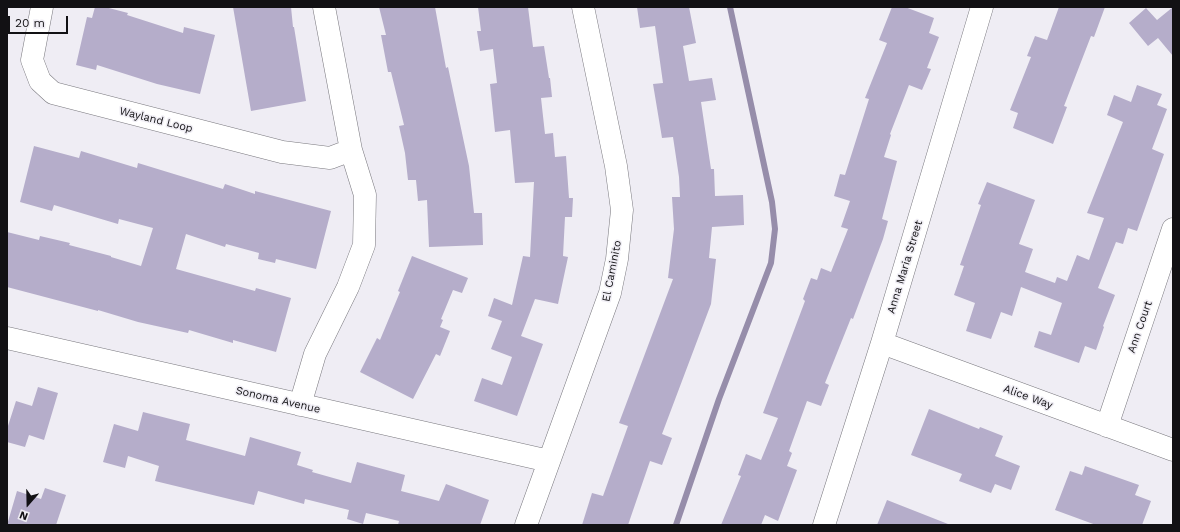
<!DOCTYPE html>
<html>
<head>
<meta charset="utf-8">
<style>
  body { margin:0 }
  #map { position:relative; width:1180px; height:532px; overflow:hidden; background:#efedf4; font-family:"Work Sans",sans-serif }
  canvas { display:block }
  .frame { position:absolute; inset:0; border:8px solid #121114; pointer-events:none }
  .north { position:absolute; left:8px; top:484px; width:40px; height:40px; -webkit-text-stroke:3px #efedf4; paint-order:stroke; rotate:200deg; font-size:11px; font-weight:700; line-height:16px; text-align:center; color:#121114 }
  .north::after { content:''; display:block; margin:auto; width:14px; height:18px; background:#121114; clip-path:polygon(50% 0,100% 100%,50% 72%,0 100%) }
  .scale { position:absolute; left:8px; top:16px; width:60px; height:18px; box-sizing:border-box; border:2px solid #121114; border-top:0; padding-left:5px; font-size:12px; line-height:14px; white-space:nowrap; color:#121114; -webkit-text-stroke:3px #efedf4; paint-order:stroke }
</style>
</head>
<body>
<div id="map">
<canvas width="1180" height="532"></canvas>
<div class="frame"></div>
<div class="north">N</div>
<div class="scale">20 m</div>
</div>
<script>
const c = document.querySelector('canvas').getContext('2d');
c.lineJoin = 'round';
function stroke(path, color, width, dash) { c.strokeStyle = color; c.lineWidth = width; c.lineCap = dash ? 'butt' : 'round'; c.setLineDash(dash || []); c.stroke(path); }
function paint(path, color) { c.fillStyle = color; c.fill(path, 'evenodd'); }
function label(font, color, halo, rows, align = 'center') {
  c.font = font + ' "Work Sans",sans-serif'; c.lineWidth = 3; c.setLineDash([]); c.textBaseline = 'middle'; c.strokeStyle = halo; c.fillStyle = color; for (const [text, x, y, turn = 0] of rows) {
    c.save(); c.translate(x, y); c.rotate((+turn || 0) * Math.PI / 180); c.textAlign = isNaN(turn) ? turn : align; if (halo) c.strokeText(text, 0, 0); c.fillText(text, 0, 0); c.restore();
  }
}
stroke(new Path2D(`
  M676 525 719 399 771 263 775 229 772 202 730 7`), '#968daa', 6);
paint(new Path2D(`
  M95 7H105L128 13 127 15 183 33 184 27 215 35 200 94 157 84 97 65 96 70 76 65 87 17 92 18Z
  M233 7H291L293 27H294L306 101 251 111Z
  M379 7H435L446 68 448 67 469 166 474 213H482L483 245 429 247 427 200 418 201 416 180H408L405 153 399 126 404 125 391 72H388L381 35H386Z
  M478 7H528L533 47 544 46 549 78H550L552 97 541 98 545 134 553 133 555 157 566 156 569 198H573L572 217H565L563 256 568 257 558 304 535 299 521 336 543 344 517 416 474 401 482 378 502 385 512 357 491 349 502 321 488 316 494 298 512 305 523 256 530 257 534 182 515 183 510 130 495 132 490 84 497 83 493 49 480 51 477 31H481Z
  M637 7H689L696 43 683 46 689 81 712 78 716 100 701 102 711 169H714L715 196 743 195 744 225 712 227 709 258 716 259 711 304 662 434 672 438 662 465 650 461 628 525H582L592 493 603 496 628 426 619 423 673 279 668 278 674 229 672 197H680L679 177 673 137 662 138 653 84 663 83 655 26 640 28Z
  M892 7H905L934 18 929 33 939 37 927 68 931 69 922 90 909 85 890 134 891 135 884 157 897 161 882 219 888 221 883 239 853 319 851 318 825 383 829 385 821 406 807 401 789 451 792 453 787 466 797 470 778 521 765 515 761 525H721L741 476 738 475 746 454 761 460 778 418 763 413 805 301 803 299 811 278 817 280 821 268 831 272 848 229 841 227 850 201 834 196 840 174 845 175 869 99 865 98 887 43 879 40Z
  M1059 7H1105L1094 37 1091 36 1064 106 1067 107 1053 144 1013 128 1018 113 1010 110 1031 57 1027 56 1035 36 1047 40Z
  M1173 7V56L1158 38 1148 46 1129 23 1146 8 1157 20Z
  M1137 85 1162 94 1157 105 1167 109 1152 149 1164 154 1137 231 1128 228 1123 244 1116 242 1098 288 1115 295 1103 326 1104 327 1096 350 1085 346 1079 363 1034 347 1039 331 1051 335 1062 303 1021 287 1012 316 1001 312 991 339 966 331 975 303 954 295 964 266 960 265 981 205 978 204 987 182 1035 200 1019 244 1033 249 1025 272 1055 283 1057 277 1067 281 1077 255 1089 260 1104 218 1087 213 1123 122 1107 115 1114 95 1131 102Z
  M34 146 79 158 81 151 137 168 138 163 223 189 225 184 255 194V191L331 211 316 269 276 259 275 263 258 259 259 253 226 244 225 247 186 234 176 269 255 291 256 288 291 298 276 352 233 340V343L189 330 188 333 138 322 98 310V311L7 287V232L39 240 40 236 70 243 69 245 111 256V257L141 266 153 228 119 219 118 224 54 205 52 211 20 202Z
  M412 256 468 278 462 293 453 290 441 319 443 320 440 327 450 331 440 356 436 354 413 399 360 372 377 338 380 340 400 292 398 291Z
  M38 387 58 393 44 440 29 435 25 447 7 442V429L16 401 32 406Z
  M929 409 979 429 980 427 1003 436 995 456 1020 466 1011 490 995 484 991 493 959 481 962 474 911 455Z
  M143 412 190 424 186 440 245 456 250 437 301 452 297 465 313 470 312 472 351 483 357 462 405 475 401 491 439 501 446 484 489 500 480 525H398L399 521 366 513 363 524 347 519 349 510 305 499 304 504 258 491 254 505 155 481 159 466 128 456 125 468 103 462 114 424 138 431Z
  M1085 466 1139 485 1135 495 1151 501 1142 525H1096L1055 510 1070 471 1082 475Z
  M45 488 66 495 56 525H7L17 491 41 499Z
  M887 500 948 524V525H877Z`), '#b5adca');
const minor = new Path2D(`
  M42 7 32 60 40 81 53 93 282 152 330 158 351 150
  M7 338 549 461
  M882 343 1173 450
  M300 405 315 354 348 287 364 245 365 195 351 150 324 7
  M1107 426 1173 229
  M526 525 610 293 617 259 622 210 616 166 583 7
  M824 525 882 343 982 7`);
stroke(minor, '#7a797f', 23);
stroke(minor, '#fff', 22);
label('11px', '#121114', '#efedf4', [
  ["Wayland Loop",156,120,14],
  ["Anna Maria Street",905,267,-73],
  ["El Caminito",612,271,-79],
  ["Ann Court",1140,327,-71],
  ["Alice Way",1028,397,20],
  ["Sonoma Avenue",278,400,13]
]);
</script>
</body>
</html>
